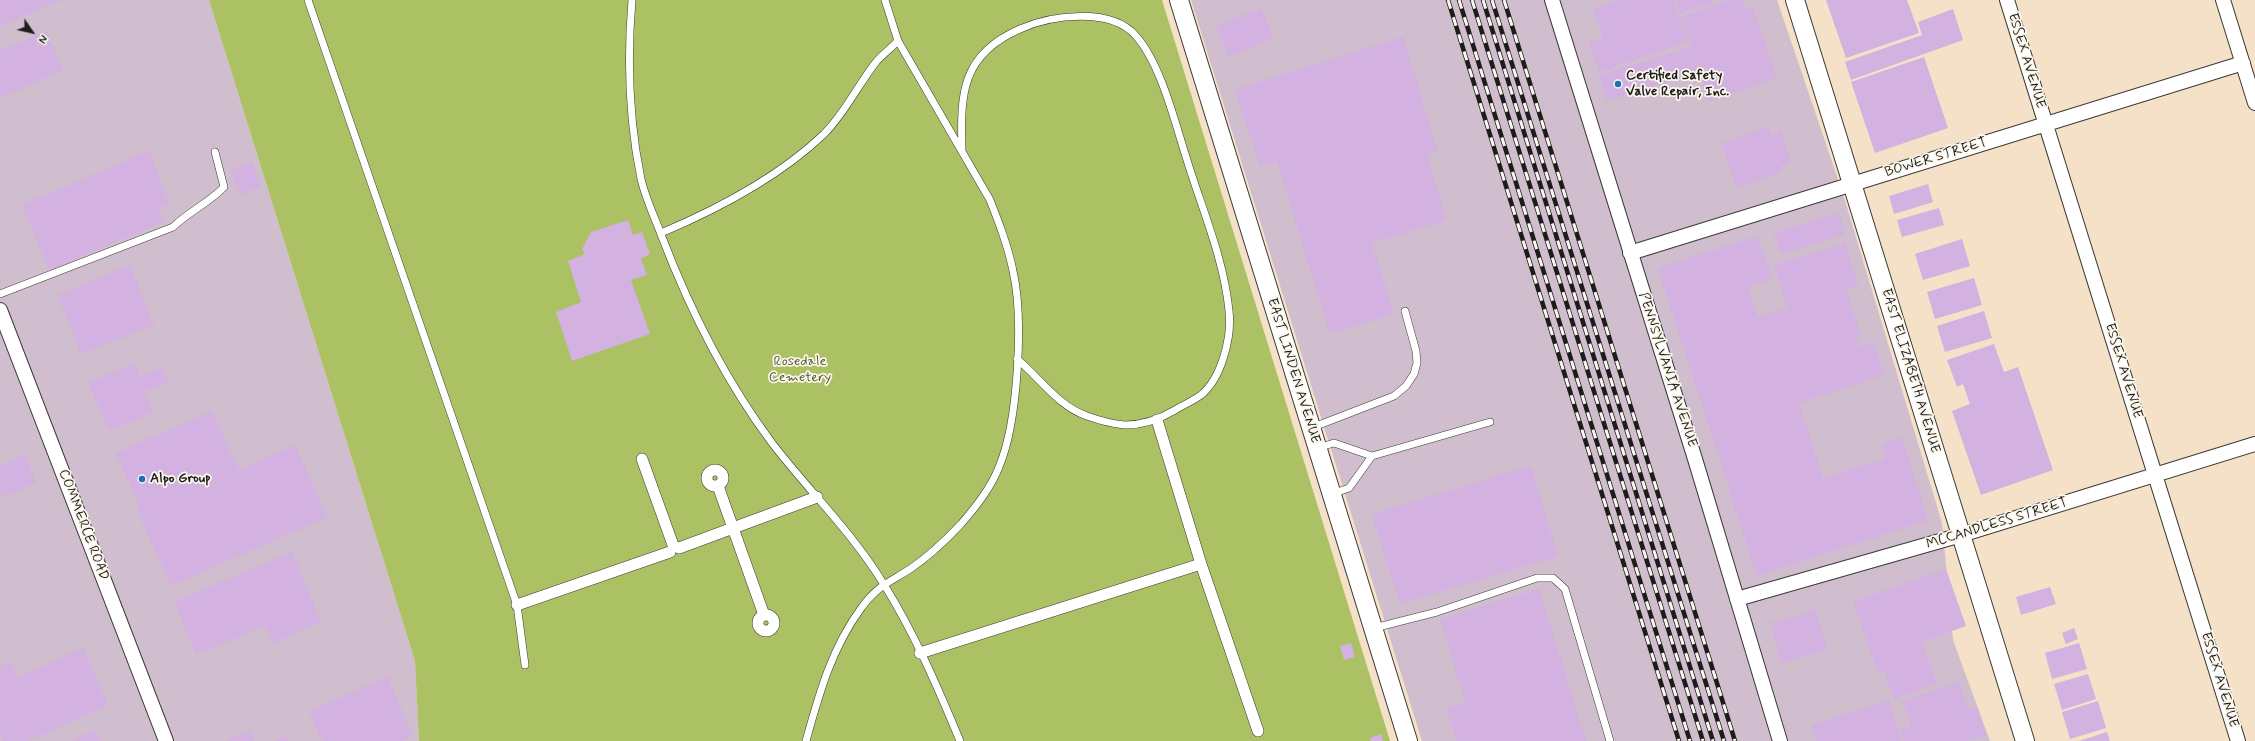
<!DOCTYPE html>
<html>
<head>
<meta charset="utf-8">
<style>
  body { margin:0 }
  #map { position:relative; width:2255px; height:741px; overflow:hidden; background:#f4e1c7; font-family:Mynerve,sans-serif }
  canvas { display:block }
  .north { position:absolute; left:12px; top:12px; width:40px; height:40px; -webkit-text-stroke:3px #fbf7ec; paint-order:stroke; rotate:124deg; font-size:11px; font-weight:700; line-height:16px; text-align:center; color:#1c1c1c }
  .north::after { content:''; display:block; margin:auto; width:14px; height:18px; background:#1c1c1c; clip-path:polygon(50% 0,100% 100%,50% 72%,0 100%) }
</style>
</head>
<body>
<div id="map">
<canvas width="2255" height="741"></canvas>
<div class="north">N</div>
</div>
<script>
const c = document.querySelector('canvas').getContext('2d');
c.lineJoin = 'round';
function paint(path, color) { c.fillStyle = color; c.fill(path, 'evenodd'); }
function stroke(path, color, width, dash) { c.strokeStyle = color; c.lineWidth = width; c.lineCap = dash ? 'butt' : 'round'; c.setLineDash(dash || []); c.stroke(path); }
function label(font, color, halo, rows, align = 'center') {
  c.font = font + ' Mynerve,sans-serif'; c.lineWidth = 3.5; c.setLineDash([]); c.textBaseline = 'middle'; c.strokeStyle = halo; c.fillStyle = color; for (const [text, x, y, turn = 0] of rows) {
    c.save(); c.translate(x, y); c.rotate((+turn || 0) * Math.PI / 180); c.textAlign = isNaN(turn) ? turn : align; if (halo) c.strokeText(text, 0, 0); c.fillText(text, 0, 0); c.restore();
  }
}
paint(new Path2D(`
  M0 0H209L415 661 419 741H0Z
  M1191 0H1777L1843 194 1942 523 1953 640 1990 741H1422Z`), '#d0bdcd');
paint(new Path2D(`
  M209 0H1162L1390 741H419L415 661Z`), '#acc064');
paint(new Path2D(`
  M0 0H62L0 26Z
  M1618 0H1673L1687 42 1599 72 1589 43 1603 38 1593 9Z
  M1676 0H1711L1712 3 1680 13Z
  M1729 0H1742L1745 9 1753 7 1777 78 1709 101 1680 17Z
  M1826 0H1907L1919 33 1846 58Z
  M1261 8 1274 38 1229 57 1216 26Z
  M1953 9 1963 40 1851 80 1845 62 1922 35 1918 22Z
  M46 31 63 70 0 98V51Z
  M1403 37 1438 152 1427 155 1447 220 1372 243 1394 314 1330 334 1277 162 1260 167 1235 89Z
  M1690 47 1698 73 1607 101 1599 75Z
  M1924 57 1948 128 1875 153 1851 82Z
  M1768 127 1771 135 1781 131 1791 162 1780 166 1782 172 1736 188 1722 143Z
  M149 151 170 204 158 209 164 222 49 270 22 205Z
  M252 162 261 186 240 195 231 171Z
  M1928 184 1933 202 1894 214 1889 196Z
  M1939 208 1944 225 1902 237 1897 220Z
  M1839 213 1845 234 1781 254 1774 233Z
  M628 220 633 235 642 232 650 254 641 259 647 275 631 280 650 334 572 361 556 312 581 302 568 261 585 254 582 249 591 232Z
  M1758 236 1772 279 1748 287 1758 317 1787 308 1774 265 1845 243 1858 285 1846 289 1861 336 1856 338 1859 347 1874 342 1884 375 1799 403 1823 478 1886 458 1881 444 1902 437 1928 520 1757 576 1658 268Z
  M1962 239 1970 266 1923 280 1915 254Z
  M130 265 154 325 81 354 58 295Z
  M1974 278 1982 305 1935 319 1927 292Z
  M1984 311 1992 338 1945 352 1937 326Z
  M1994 344 2004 372 2018 367 2053 470 1981 495 1952 411 1970 404 1963 384 1957 387 1947 360Z
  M134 363 140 377 162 367 169 382 145 392 153 412 109 431 88 383Z
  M212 411 239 470 295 445 327 517 171 586 137 510 140 508 116 453Z
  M25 455 36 483 3 497 0 491V465Z
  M1531 466 1558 556 1400 604 1372 514Z
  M292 552 321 622 272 644 265 626 196 655 174 602Z
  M1946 569 1966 626 1922 642 1937 683 1894 699 1884 670 1878 672 1853 602Z
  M2050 587 2056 604 2021 615 2016 597Z
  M1539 589 1586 741H1457L1446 708 1465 702 1440 619Z
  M1816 610 1827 650 1781 663 1771 623Z
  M2074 628 2078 639 2066 644 2062 633Z
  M1351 643 1355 657 1344 660 1340 646Z
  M2079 643 2087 669 2052 679 2045 653Z
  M83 648 108 705 29 741H3L0 734V666L10 661 18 677Z
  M2088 674 2096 699 2062 710 2054 684Z
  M387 677 413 736 402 741H322L309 711Z
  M1959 682 1968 710 1977 707 1986 735 1967 741H1904L1901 730 1911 726 1903 701Z
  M1889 700 1902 741H1816L1811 725Z
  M2098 701 2106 728 2070 739 2062 712Z
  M95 730 100 741H72Z
  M249 730 254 741H226Z
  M2107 732 2110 741H2079Z
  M1381 734 1383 741H1371L1370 738Z
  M287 736 289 741H275Z`), '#d3b1e1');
const service = new Path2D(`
  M308 0 517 605 525 665
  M632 0C627 59 629 120 641 179 646 200 655 218 662 237 690 310 725 380 772 443 808 490 852 532 883 583 914 632 938 688 960 741
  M962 150C960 93 962 54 1020 29 1051 15 1111 7 1136 36 1161 64 1175 123 1187 160 1202 209 1224 259 1229 311 1232 336 1222 378 1201 395 1193 401 1183 405 1175 410 1160 419 1143 425 1125 425 1114 424 1098 420 1087 416 1058 406 1040 378 1017 359
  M661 233C718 209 779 177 824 134 845 113 858 85 876 62 882 55 891 48 898 41
  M0 294 173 227C188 212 209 203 224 187L215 152
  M1311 428 1394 396 1406 386 1414 374 1417 363 1416 351 1405 311
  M1317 448 1334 443 1372 456 1349 488 1332 494
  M1372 456 1490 422
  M1374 628 1437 612 1537 578H1553L1565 589 1610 741
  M806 741C819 694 832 647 862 607 877 586 890 582 910 569 928 557 946 540 961 524 976 507 991 488 999 467 1018 422 1024 319 1013 271 1008 246 999 223 990 200L898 41 885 0`);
const pedestrian = new Path2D(`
  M1157 420 1201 564 1258 731
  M642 459 673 545
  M707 478a8 8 0 1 1 16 0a8 8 0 1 1-16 0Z
  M718 486 764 615
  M679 548 817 497
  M517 605 670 552
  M758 623a8 8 0 1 1 16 0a8 8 0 1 1-16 0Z
  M920 653 1201 564`);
const minor = new Path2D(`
  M1552 0 1695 459 1780 741
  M2007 0 2238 741
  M2223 0 2255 103
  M1630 253 2243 63
  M0 310 166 741
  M1737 599 1961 535 2255 444`);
const tertiary = new Path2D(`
  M1179 0 1408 741
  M1795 0 2025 741`);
stroke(service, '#3c3a36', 8);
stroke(pedestrian, '#3c3a36', 12);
stroke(minor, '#3c3a36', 16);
stroke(tertiary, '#3c3a36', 20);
stroke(service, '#fff', 7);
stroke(pedestrian, '#fff', 11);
stroke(minor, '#fff', 14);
stroke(tertiary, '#fff', 18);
const rail = new Path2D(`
  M1448 0 1679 741
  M1459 0 1690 741
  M1472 0 1703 741
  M1483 0 1713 741
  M1492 0 1724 741
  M1504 0 1735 741`);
stroke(rail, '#1c1c1c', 4.5);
stroke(rail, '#fbf7ec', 3, [9]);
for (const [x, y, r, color] of [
  [1618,84,4,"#1f6fb2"],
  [142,479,4,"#1f6fb2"]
]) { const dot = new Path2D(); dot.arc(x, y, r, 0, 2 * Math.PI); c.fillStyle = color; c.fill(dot); stroke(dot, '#fbf7ec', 1.5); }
label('14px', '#1c1c1c', '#fbf7ec', [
  ["ESSEX AVENUE",2026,61,73],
  ["BOWER STREET",1936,158,-17],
  ["PENNSYLVANIA AVENUE",1667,370,72],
  ["EAST LINDEN AVENUE",1293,371,73],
  ["EAST ELIZABETH AVENUE",1910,371,73],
  ["ESSEX AVENUE",2123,371,73],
  ["MCCANDLESS STREET",1997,524,-17],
  ["COMMERCE ROAD",83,525,69],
  ["ESSEX AVENUE",2219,680,73]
]);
label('bold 14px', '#1c1c1c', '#fbf7ec', [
  ["Certified Safety",1626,76],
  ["Valve Repair, Inc.",1626,92],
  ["Alpo Group",150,479]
], 'left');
label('14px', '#4e5535', '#fbf7ec', [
  ["Rosedale",800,362],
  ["Cemetery",800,378]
]);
</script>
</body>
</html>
